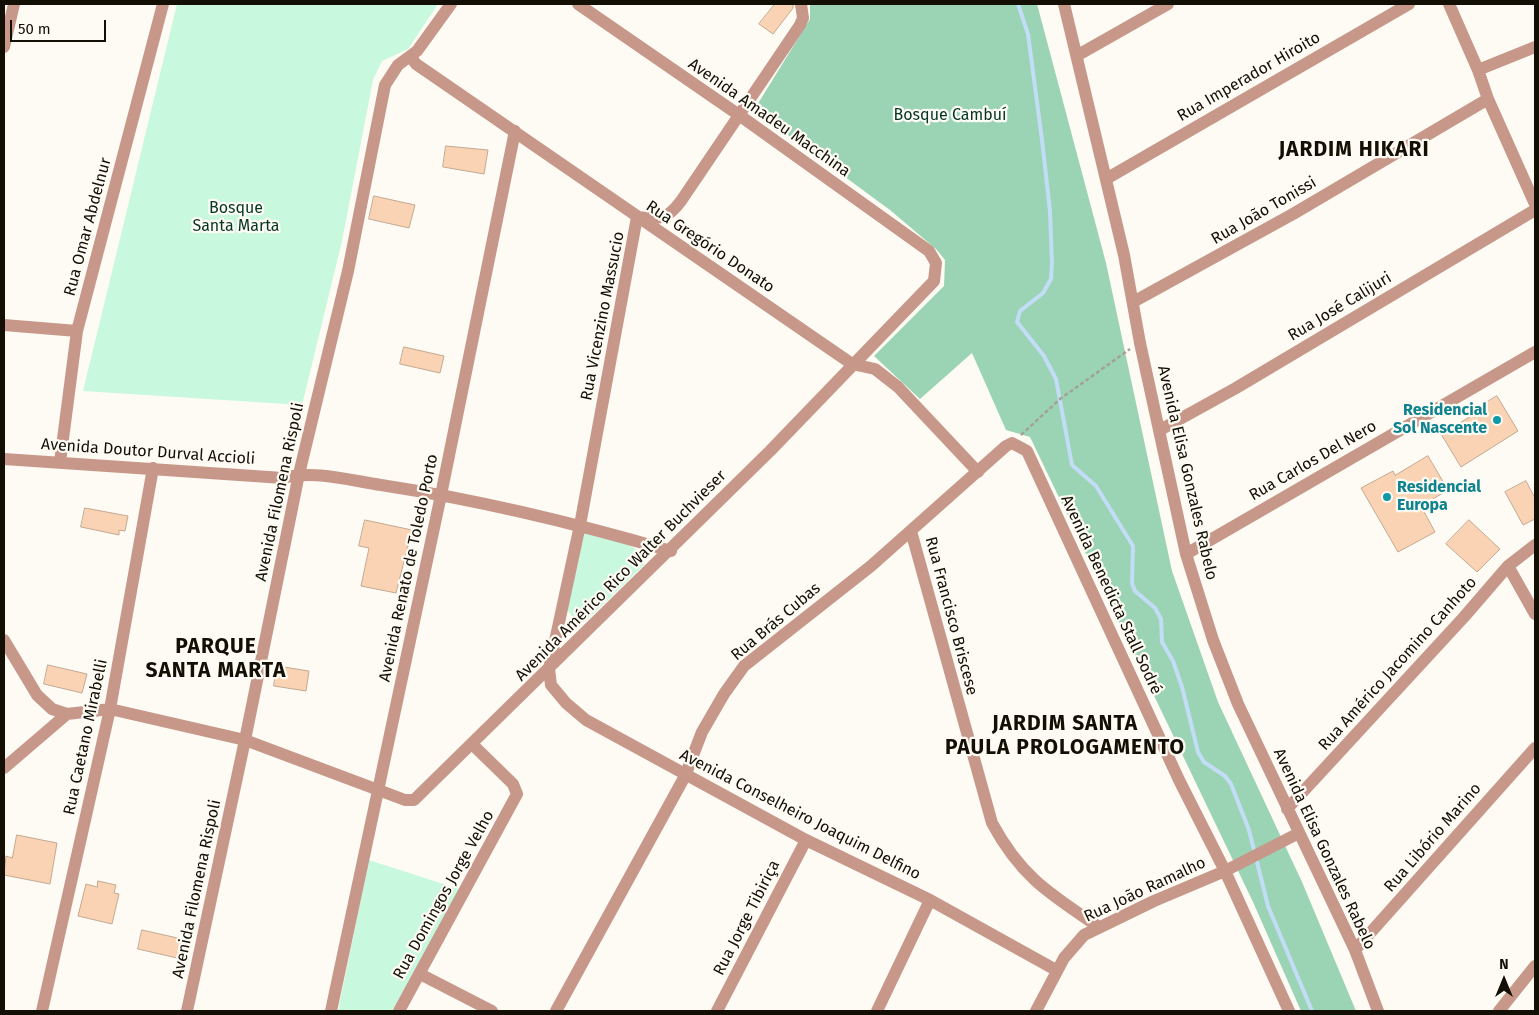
<!DOCTYPE html>
<html>
<head>
<meta charset="utf-8">
<style>
  body { margin:0 }
  #map { position:relative; width:1539px; height:1015px; overflow:hidden; background:#fdfbf4; font-family:"Fira Sans",sans-serif }
  canvas { display:block }
  .frame { position:absolute; inset:0; border:5px solid #130f05; pointer-events:none }
  .north { position:absolute; left:1479px; top:955px; width:50px; height:50px; -webkit-text-stroke:4px #fdfbf4; paint-order:stroke; rotate:0deg; font-size:14px; font-weight:700; line-height:20px; text-align:center; color:#130f05 }
  .north::after { content:''; display:block; margin:auto; width:18px; height:22px; background:#130f05; clip-path:polygon(50% 0,100% 100%,50% 72%,0 100%) }
  .scale { position:absolute; left:10px; top:20px; width:96px; height:22px; box-sizing:border-box; border:2px solid #130f05; border-top:0; padding-left:6px; font-size:15px; line-height:18px; white-space:nowrap; color:#130f05; -webkit-text-stroke:4px #fdfbf4; paint-order:stroke }
</style>
</head>
<body>
<div id="map">
<canvas width="1539" height="1015"></canvas>
<div class="frame"></div>
<div class="north">N</div>
<div class="scale">50 m</div>
</div>
<script>
const c = document.querySelector('canvas').getContext('2d');
c.lineJoin = 'round';
function paint(path, color) { c.fillStyle = color; c.fill(path, 'evenodd'); }
function stroke(path, color, width, dash) { c.strokeStyle = color; c.lineWidth = width; c.lineCap = dash ? 'butt' : 'round'; c.setLineDash(dash || []); c.stroke(path); }
function label(font, color, halo, rows, align = 'center') {
  c.font = font + ' "Fira Sans",sans-serif'; c.lineWidth = 4.5; c.setLineDash([]); c.textBaseline = 'middle'; c.strokeStyle = halo; c.fillStyle = color; for (const [text, x, y, turn = 0] of rows) {
    c.save(); c.translate(x, y); c.rotate((+turn || 0) * Math.PI / 180); c.textAlign = isNaN(turn) ? turn : align; if (halo) c.strokeText(text, 0, 0); c.fillText(text, 0, 0); c.restore();
  }
}
paint(new Path2D(`
  M177 4H438L408 49 382 61 373 80 342 241 302 405 83 391Z
  M588 532C606 538 644 542 644 565L588 619 580 622 573 618 567 609 583 534Z
  M369 860 462 890 392 1011H338Z`), '#c8f8dd');
paint(new Path2D(`
  M810 4H1037L1106 263 1172 571 1218 702 1302 882 1356 1011H1301L1253 902 1030 437 1006 430 972 353 920 399 874 356 944 286 945 260 936 249 890 210 754 110 810 19Z`), '#9ad4b5');
stroke(new Path2D(`
  M1018 4 1028 34 1042 140 1050 211 1052 264 1051 279 1043 293 1020 311 1017 322 1044 356 1056 379 1072 465 1096 486 1133 546 1132 583 1135 591 1155 608 1161 619 1162 642 1173 661 1182 687 1198 752 1204 762 1225 776 1231 784 1249 830 1268 906 1312 1011`), '#c3ddf7', 4);
const building = new Path2D(`
  M775 4H793V8L773 34 759 24Z
  M446 146 488 150 484 174 443 167Z
  M374 196 415 205 409 228 369 219Z
  M404 347 444 356 440 373 400 364Z
  M1497 396 1518 431 1461 467 1441 434 1478 412 1476 409Z
  M1428 456 1448 490 1421 506 1435 532 1398 552 1361 488 1393 471 1395 475Z
  M1526 481 1535 498V519L1523 525 1505 492Z
  M85 508 128 516 125 531 119 530V535L81 527Z
  M365 520 412 530 396 593 361 586 369 548 359 546Z
  M1469 520 1500 549 1477 572 1446 544Z
  M48 665 87 674 82 693 44 684Z
  M277 666 309 671 306 691 274 686Z
  M17 835 57 843 50 884 4 875 6 856 12 858Z
  M98 881 116 885 114 893 119 894 112 924 78 916 86 884 97 887Z
  M142 930 182 939 177 958 138 949Z`);
paint(building, '#f9d3b3');
stroke(building, '#c4a992', 1);
stroke(new Path2D(`
  M1021 435 1060 399 1130 349`), '#a3a198', 2.5, [4, 2.5]);
stroke(new Path2D(`
  M801 4 803 18 800 25 681 201C667 220 660 219 637 217L580 525 549 669 551 685 566 703 586 720 806 840 930 900 1056 970
  M1064 4 1124 255 1140 343 1186 554 1213 640 1238 704 1355 950 1378 1011
  M1449 4 1478 70 1488 99 1535 204
  M4 47 14 4
  M1078 55 1168 4
  M411 57 416 64 852 364 875 369 898 387 978 472
  M1478 70 1535 47
  M1106 179 1409 4
  M1133 302 1293 214 1488 99
  M4 325 77 331
  M1160 430 1236 388 1535 210
  M4 459 283 478C315 470 348 480 381 485 479 500 575 523 671 551
  M60 462 77 331 163 4
  M911 531 992 823C1021 877 1050 894 1099 927
  M1186 554 1535 352
  M1508 566 1535 614
  M4 640 37 695 52 709 67 714 110 709 245 740 405 800H414L770 451 934 281 936 263 929 251 739 115 578 4
  M4 768 67 714
  M1287 809 1464 617 1508 566 1535 545
  M1355 950 1535 748
  M420 974 492 1011
  M42 1011 110 709 153 468
  M187 1011 245 740 299 474 348 271 385 85 398 65 417 51 451 4
  M331 1011 441 495 515 131
  M399 1011 517 794 513 784 473 745
  M556 1011 685 776 702 732 724 694 744 666 871 566 1006 446 1012 443 1027 451 1179 780 1225 871 1289 1011
  M717 1011 806 840
  M877 1011 930 900
  M1036 1011 1064 958 1084 935 1154 901 1225 871 1299 833
  M1499 1011 1535 966`), '#c79889', 12);
for (const [x, y, r, color] of [
  [1497,420,5,"#0f9aa8"],
  [1387,497,5,"#0f9aa8"]
]) { const dot = new Path2D(); dot.arc(x, y, r, 0, 2 * Math.PI); c.fillStyle = color; c.fill(dot); stroke(dot, '#fdfbf4', 2); }
label('16px', '#130f05', '#fdfbf4', [
  ["Rua Imperador Hiroito",1249,77,-30],
  ["Avenida Amadeu Macchina",769,118,35],
  ["Rua João Tonissi",1264,211,-30],
  ["Rua Omar Abdelnur",88,227,-75],
  ["Rua Gregório Donato",710,247,34],
  ["Rua José Calijuri",1340,307,-31],
  ["Rua Vicenzino Massucio",603,316,-79],
  ["Avenida Doutor Durval Accioli",148,452,4],
  ["Rua Carlos Del Nero",1313,461,-30],
  ["Avenida Elisa Gonzales Rabelo",1187,473,77],
  ["Avenida Filomena Rispoli",280,492,-78],
  ["Avenida Renato de Toledo Porto",409,568,-78],
  ["Avenida Américo Rico Walter Buchvieser",621,576,-45],
  ["Avenida Benedicta Stall Sodré",1111,595,65],
  ["Rua Francisco Briscese",951,616,75],
  ["Rua Brás Cubas",776,622,-40],
  ["Rua Américo Jacomino Canhoto",1398,664,-48],
  ["Rua Caetano Mirabelli",86,737,-78],
  ["Avenida Conselheiro Joaquim Delfino",800,815,27],
  ["Rua Libório Marino",1433,838,-49],
  ["Avenida Elisa Gonzales Rabelo",1324,849,65],
  ["Avenida Filomena Rispoli",197,889,-78],
  ["Rua João Ramalho",1145,890,-25],
  ["Rua Domingos Jorge Velho",444,895,-61],
  ["Rua Jorge Tibiriça",747,918,-63]
]);
label('16px', '#043622', '#fdfbf4', [
  ["Bosque Cambuí",950,116],
  ["Bosque",236,209],
  ["Santa Marta",236,227]
]);
label('bold 16px', '#0d838f', '#fdfbf4', [
  ["Residencial",1487,411],
  ["Sol Nascente",1487,429],
  ["Residencial",1397,488,"left"],
  ["Europa",1397,506,"left"]
], 'right');
c.letterSpacing = '1px';
label('bold 21px', '#130f05', '#fdfbf4', [
  ["JARDIM HIKARI",1354,150],
  ["PARQUE",216,647],
  ["SANTA MARTA",216,671],
  ["JARDIM SANTA",1065,724],
  ["PAULA PROLOGAMENTO",1065,748]
]);
c.letterSpacing = '0px';
</script>
</body>
</html>
